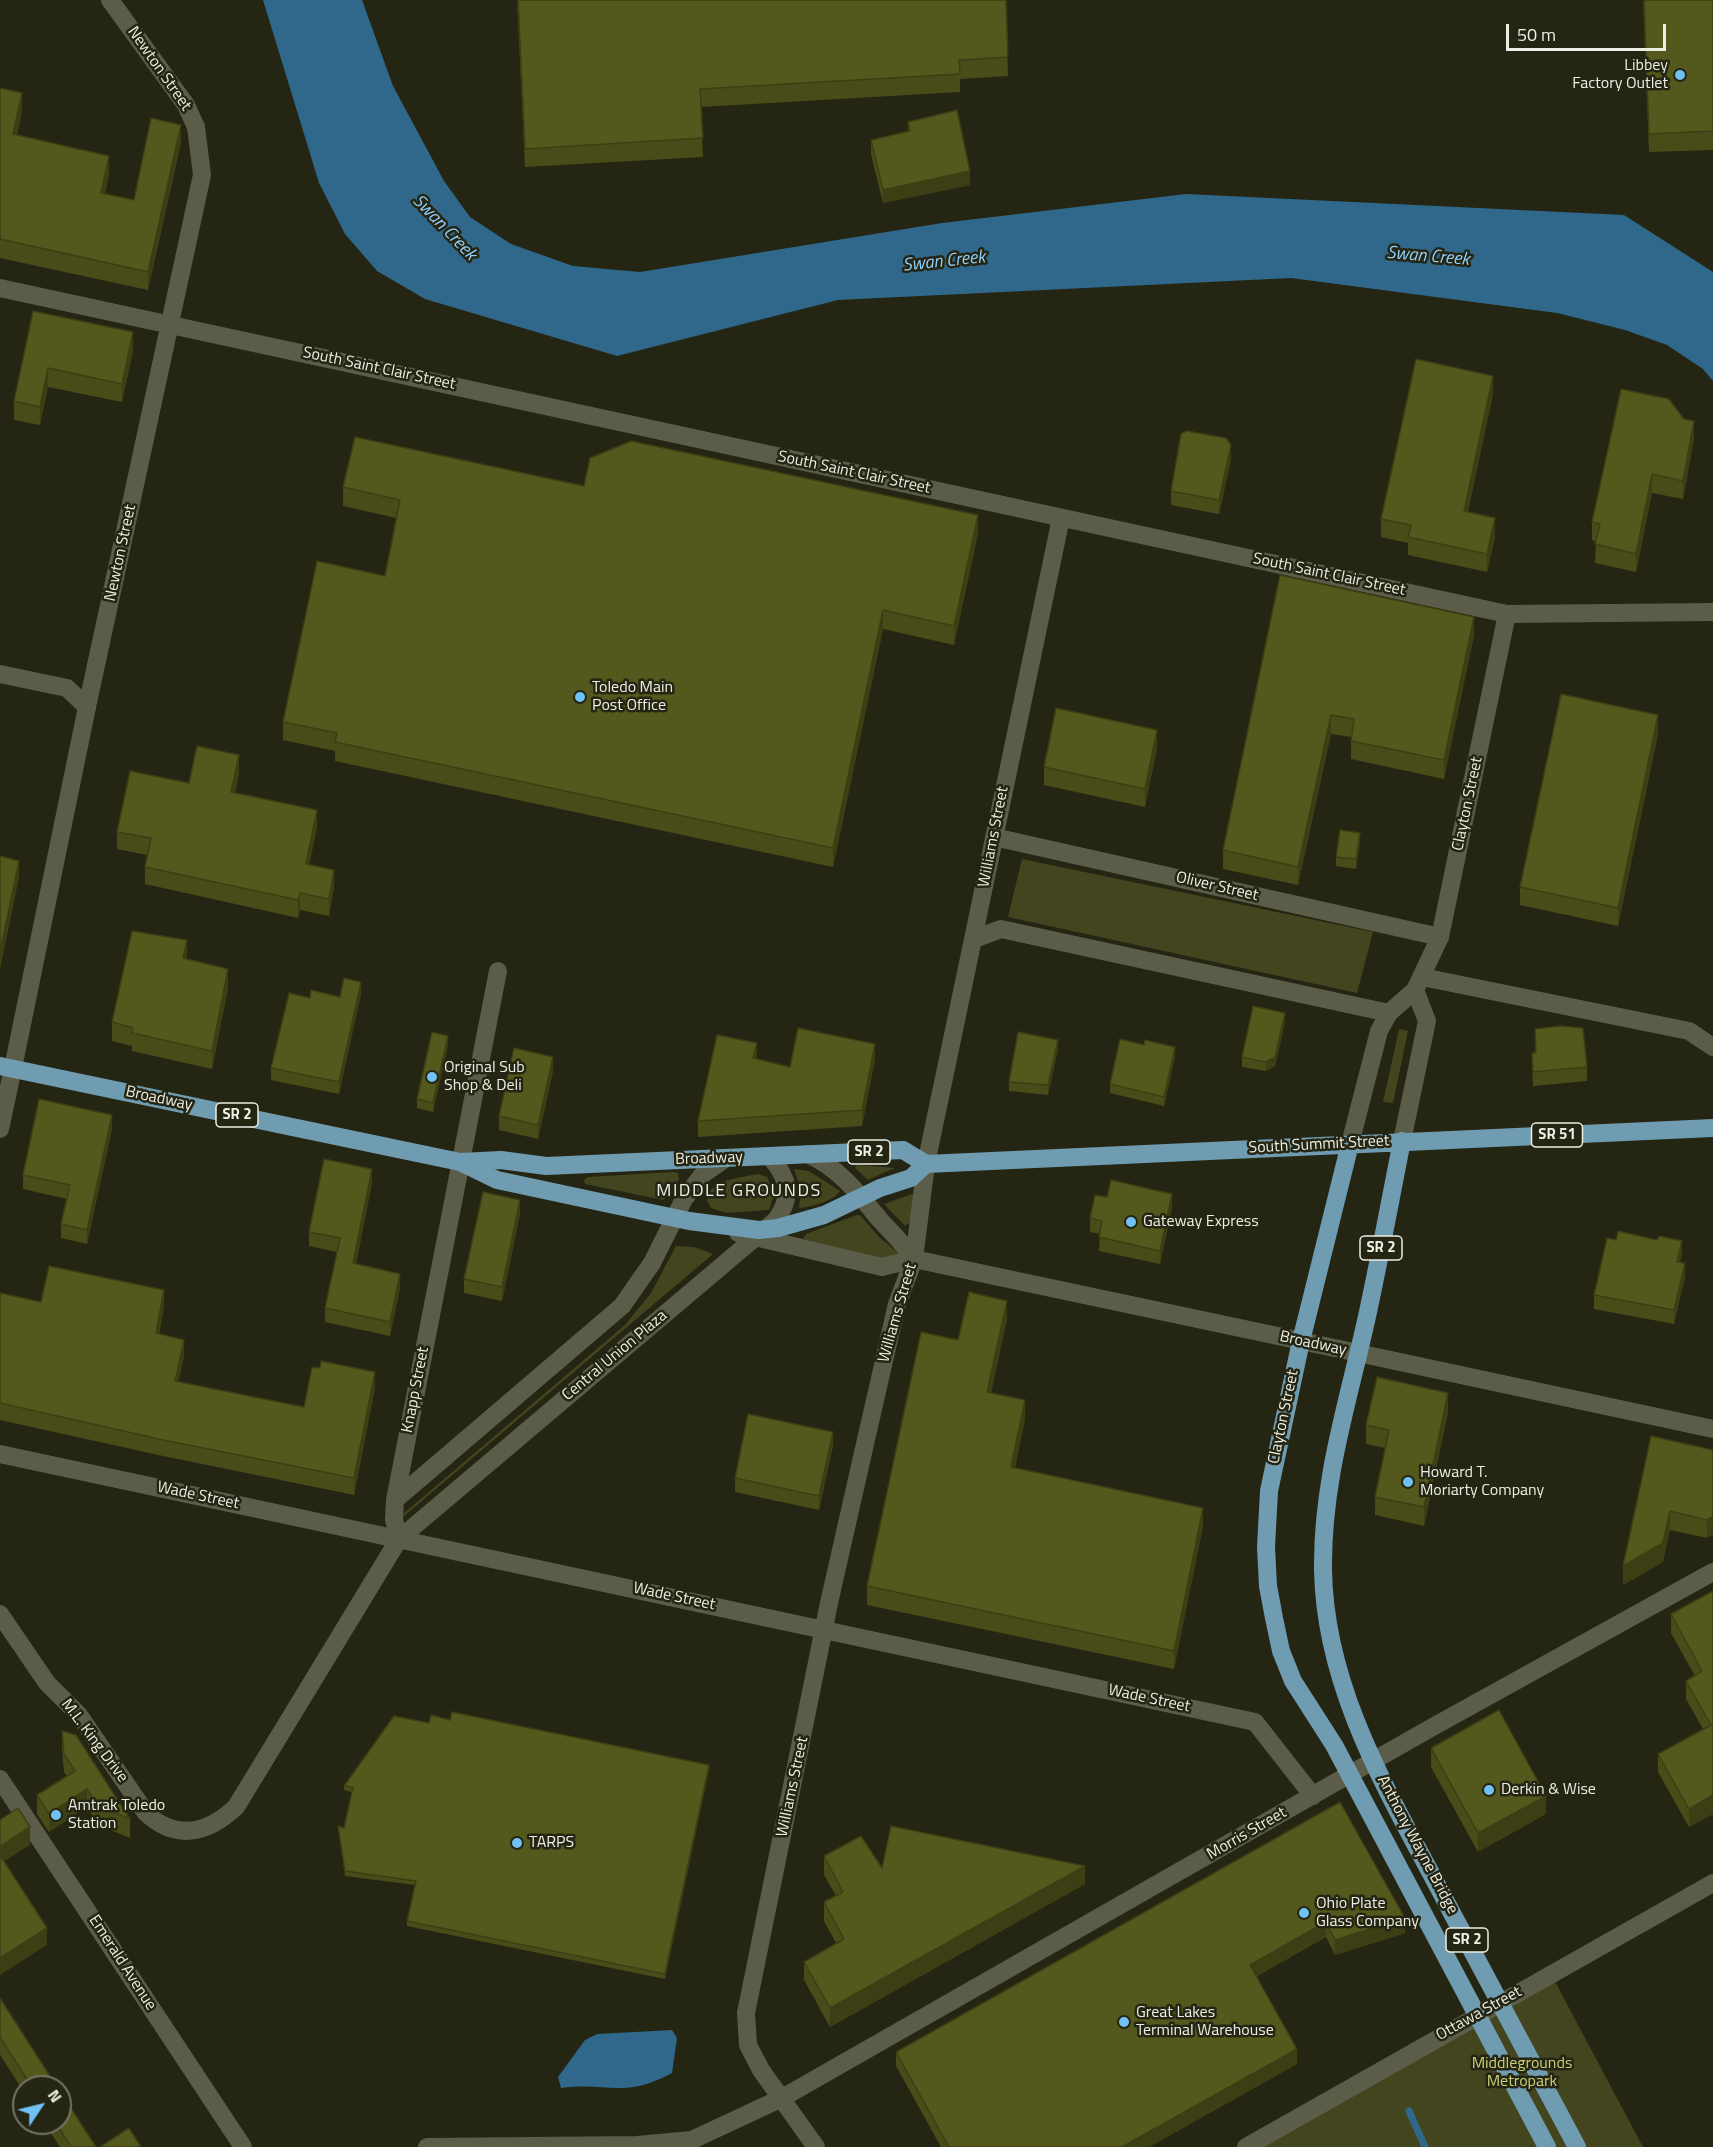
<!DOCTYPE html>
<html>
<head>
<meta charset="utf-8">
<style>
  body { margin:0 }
  #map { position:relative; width:1713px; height:2147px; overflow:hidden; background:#242513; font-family:"Titillium Web",sans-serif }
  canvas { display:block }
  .north { position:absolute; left:12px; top:2075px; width:60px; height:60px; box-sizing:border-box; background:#242513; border:2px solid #747566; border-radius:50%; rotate:55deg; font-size:16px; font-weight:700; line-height:24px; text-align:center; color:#edeee3 }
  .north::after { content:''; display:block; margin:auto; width:21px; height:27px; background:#72c1f5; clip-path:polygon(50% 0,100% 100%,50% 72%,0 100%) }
  .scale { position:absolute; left:1506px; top:24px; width:160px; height:27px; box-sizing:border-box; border:3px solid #edeee3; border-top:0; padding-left:8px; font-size:18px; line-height:21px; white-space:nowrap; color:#edeee3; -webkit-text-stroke:4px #242513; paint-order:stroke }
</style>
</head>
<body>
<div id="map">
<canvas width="1713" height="2147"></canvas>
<div class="north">N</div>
<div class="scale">50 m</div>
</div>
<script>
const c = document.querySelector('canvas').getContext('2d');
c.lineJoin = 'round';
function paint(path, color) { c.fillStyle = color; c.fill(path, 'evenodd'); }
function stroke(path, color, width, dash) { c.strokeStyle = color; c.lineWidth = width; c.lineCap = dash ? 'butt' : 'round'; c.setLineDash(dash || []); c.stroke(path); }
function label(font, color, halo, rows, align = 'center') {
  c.font = font + ' "Titillium Web",sans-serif'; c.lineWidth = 5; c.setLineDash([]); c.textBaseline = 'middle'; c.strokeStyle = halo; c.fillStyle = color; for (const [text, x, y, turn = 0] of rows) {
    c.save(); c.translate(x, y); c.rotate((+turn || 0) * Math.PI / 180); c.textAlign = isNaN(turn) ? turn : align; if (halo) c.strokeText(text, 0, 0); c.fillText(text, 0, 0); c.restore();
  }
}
paint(new Path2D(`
  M1022 859 1373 932 1357 993 1008 917Z
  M1399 1029 1408 1031 1393 1103 1383 1102Z
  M857 1165 895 1168 868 1180 855 1168Z
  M794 1169 809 1171 840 1191C834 1201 810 1207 799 1208L801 1191Z
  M673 1172 678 1173 679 1180 663 1200 585 1184 584 1180 588 1177Z
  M758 1174 767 1177 774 1195 769 1210 726 1213 711 1208 707 1200C710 1178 741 1178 758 1174Z
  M915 1193 911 1222 905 1226 884 1204Z
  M857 1215H860L879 1237 900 1254 893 1261 803 1239 806 1234Z
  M676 1246 694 1247 713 1254 397 1522 396 1520 625 1325 651 1293Z
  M1551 1974 1643 2147H1242Z`), '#43451e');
paint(new Path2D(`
  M263 0H362L393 86 444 181 470 217 511 244 573 266 640 272 942 223 1186 194 1624 215 1713 272V381L1703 369 1667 345 1625 330 1557 313 1291 278 838 300 617 356 425 299 377 271 345 234 319 183Z
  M672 2030 677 2038 672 2073C624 2099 608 2082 561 2088L558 2077 585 2040 597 2034Z`), '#30688b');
stroke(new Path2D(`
  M1409 2111 1425 2147`), '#30688b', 7);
stroke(new Path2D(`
  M0 288 1507 614 1713 612
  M0 674 67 688 87 707
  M994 837 1440 937
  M974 939 1001 929 1389 1013
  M1422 977 1689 1031 1713 1047
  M0 1129 13 1068
  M1358 1353 1713 1429
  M0 1454 1255 1722 1313 1796
  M395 1500 622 1306 652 1263 684 1199 703 1174 726 1158
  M399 1539 394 1520 395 1500 498 971
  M0 1614 47 1683 79 1715 146 1813C176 1841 207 1834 236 1807L399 1539 776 1220C793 1196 789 1178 770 1157
  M0 1779 243 2147
  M427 2147 637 2145 692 2140 782 2098 1429 1729 1713 1572
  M816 2147 761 2070 748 2045 746 2013 829 1603 865 1444 897 1304 914 1259 926 1164 1061 518
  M1246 2147 1713 1883`), '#5b5d49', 18);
stroke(new Path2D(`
  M13 1068 87 707 202 175 196 127 186 105 110 0
  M1402 1141 1427 1021 1415 990
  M1350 1144 1379 1031 1389 1013 1415 990 1440 937 1507 614
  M808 1154C840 1169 858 1193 880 1220 892 1233 904 1244 914 1259
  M738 1233 882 1267 914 1259 1358 1353`), '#5b5d49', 18);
stroke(new Path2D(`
  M0 1066 460 1162 501 1160 546 1166 903 1150 926 1164 1713 1128
  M1402 1141C1390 1201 1379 1262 1366 1321 1347 1406 1322 1481 1323 1570 1325 1691 1390 1795 1445 1900 1489 1982 1533 2065 1577 2147
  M1350 1144 1301 1341 1269 1491 1266 1547 1268 1586 1274 1618 1281 1651 1293 1681 1334 1745 1547 2147
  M462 1163 497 1180 689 1221 759 1230 778 1228 824 1215 880 1188 911 1178 926 1164`), '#6f9cb1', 18);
paint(new Path2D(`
  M517 0H1006L1008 76 960 79V92L701 107 703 157 525 167Z
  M1643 0H1713V150L1649 152Z
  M0 88 22 111 17 135 109 174 105 194 134 200 181 143 148 290 0 258Z
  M908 122 970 185 883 203 871 154V140L908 131Z
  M33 311 133 351 122 402 48 387 40 425 14 420V401Z
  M1493 394 1468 512 1495 537 1487 572 1408 555V543L1381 537V519Z
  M1694 439 1683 499 1652 493 1636 572 1595 563 1596 542 1592 540V522Z
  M1231 459 1219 514 1171 505V491Z
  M584 486 978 533 954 645 883 629 833 867 335 761V751L283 740V722L385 576 396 518 343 506V487Z
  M1280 575 1474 635 1444 779 1351 759V737L1331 734 1298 885 1223 869V850Z
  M1658 734 1618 926 1520 905V887Z
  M1157 748 1145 807 1044 785V767Z
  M239 773 235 793 317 827 309 865 334 887 329 916 300 910 298 918 145 884V867L147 855 117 849V832L189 783Z
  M1360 842 1356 869 1336 866V857Z
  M187 959 228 988 212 1069 132 1051V1046L112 1041V1022Z
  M361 994 339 1094 271 1080V1068L310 998Z
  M1285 1022 1275 1066 1266 1071 1242 1067V1057Z
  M1535 1029 1587 1067V1081L1533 1086 1532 1067V1053H1535Z
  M448 1045 433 1112 417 1108V1099Z
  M1058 1049 1048 1095 1009 1091V1082Z
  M1175 1056 1164 1106 1110 1093V1084Z
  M757 1059 790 1067 875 1059 862 1126 698 1137V1121Z
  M553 1071 538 1139 499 1130V1116Z
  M112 1129 87 1244 61 1238V1224L67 1199 23 1189V1175Z
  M372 1183 356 1264 400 1288 390 1336 325 1322V1308L337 1252 309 1246V1232Z
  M1172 1208 1160 1264 1099 1251 1100 1234 1090 1232V1218Z
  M520 1214 502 1301 464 1293V1279Z
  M1682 1255 1680 1262 1685 1277 1674 1324 1594 1309V1295Z
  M0 1293 41 1302 164 1307 159 1334 184 1356 178 1382 304 1407 375 1388 354 1495 163 1456 0 1420Z
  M1007 1319 991 1393 1025 1419 1015 1468 1203 1526 1174 1669 867 1605V1586L958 1340Z
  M1448 1412 1424 1526 1375 1515V1497L1385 1448 1366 1444V1425Z
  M833 1446 819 1510 735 1492V1478Z
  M1713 1450 1707 1538 1670 1530 1663 1562 1623 1585V1566Z
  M1713 1591V1814L1689 1827 1658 1772V1754L1703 1729 1686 1699V1681L1695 1676 1671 1633V1614Z
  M450 1720 709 1770 665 1979 407 1926V1921L415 1885 345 1876 338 1826 344 1828 352 1792 344 1790V1786L429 1723Z
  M62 1731 130 1819V1838L98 1825 87 1807 49 1832 37 1814V1795L67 1776 64 1772 62 1749Z
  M1431 1748 1546 1814 1478 1852 1431 1767Z
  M1340 1802 1405 1933 1335 1955 1326 1937 1257 1976 1297 2064 1149 2147H941L896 2066V2052Z
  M824 1856 882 1868 1085 1884 830 2027 804 1980V1962L836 1943 824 1921V1902L836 1896 824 1875Z
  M0 1998 57 2087H24V2092L0 2055Z
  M44 2123H60L96 2147H60Z`), '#494c18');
paint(new Path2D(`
  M22 93V111L13 153V134Z
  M181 125V143L148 290V272Z
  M109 156V174L101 211V193Z
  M970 171V185L883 203V190Z
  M133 332V351L122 402V384Z
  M48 368V387L40 425V407Z
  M1493 376V394L1464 530V511Z
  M1694 421V439L1683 499V481Z
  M1231 445V459L1219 514V500Z
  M1652 474V493L1636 572V554Z
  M978 515V533L954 645V626Z
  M1495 518V537L1487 572V554Z
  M883 610V629L833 867V848Z
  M1474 617V635L1444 779V760Z
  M1331 715V734L1298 885V867Z
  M1658 715V734L1618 926V908Z
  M1157 730V748L1145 807V789Z
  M239 755V773L231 809V792Z
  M317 810V827L306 881V864Z
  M1360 833V842L1356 869V859Z
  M19 861V878L0 970V952Z
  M334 870V887L329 916V899Z
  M300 893V910L298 918V900Z
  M187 940V958L183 977V958Z
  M228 969V988L212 1069V1051Z
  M361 982V994L339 1094V1082Z
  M1285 1013V1022L1275 1066 1266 1071V1062Z
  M448 1036V1045L433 1112V1103Z
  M1058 1040V1049L1048 1095V1085Z
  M757 1043V1059L753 1058Z
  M875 1044V1059L862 1126V1110Z
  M1175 1047V1056L1164 1106V1097Z
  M553 1057V1071L538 1139V1125Z
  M112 1115V1129L87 1244V1230Z
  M372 1169V1183L353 1277V1263Z
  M1172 1194V1208L1160 1264V1251Z
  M520 1200V1214L502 1301V1287Z
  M1682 1241V1255L1677 1276V1262Z
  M1685 1263V1277L1674 1324V1310Z
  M400 1274V1288L390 1336V1322Z
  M164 1290V1307L156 1350V1333Z
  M1007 1301V1319L987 1411V1392Z
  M184 1340V1356L175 1398V1381Z
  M375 1372V1388L354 1495V1478Z
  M1448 1393V1412L1424 1526V1507Z
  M1025 1400V1419L1011 1486V1467Z
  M833 1432V1446L819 1510V1496Z
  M1203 1508V1526L1174 1669V1651Z
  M1670 1511V1530L1663 1562 1623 1585V1566Z
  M1713 1516V1535L1707 1538V1520Z
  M709 1765V1770L665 1979V1974Z
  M87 1789V1807L49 1832V1814Z
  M1713 1795V1814L1689 1827V1809Z
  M1546 1796V1814L1478 1852V1833Z
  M30 1827V1845L3 1862 0 1868V1850L1 1846Z
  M1085 1866V1884L830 2027V2008Z
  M1405 1918V1933L1335 1955V1940Z
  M1326 1922V1937L1250 1980V1965Z
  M47 1928V1945L0 1975V1958Z
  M1297 2049V2064L1149 2147H1122Z`), '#3c3e14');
const building = new Path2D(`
  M518 0H1006L1008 57 959 60 960 74 700 89 703 138 525 149Z
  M1644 0H1713V131L1649 134Z
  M0 88 22 93 13 134 109 156 101 193 134 200 151 118 181 125 148 272 0 239Z
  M957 110 970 171 883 190 871 140 910 131 908 122Z
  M33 311 133 332 122 384 48 368 40 407 14 401Z
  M1416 359 1493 376 1464 511 1495 518 1487 554 1408 537 1411 525 1381 519Z
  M1621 389 1669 399 1684 419 1694 421 1683 481 1652 474 1636 554 1595 544 1600 524 1592 522Z
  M1187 431 1226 438 1231 445 1219 500 1171 491 1181 434Z
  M355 437 584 486 590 458 631 441 978 515 954 626 883 610 833 848 335 742 337 733 283 722 317 561 385 576 400 500 343 487Z
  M1280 575 1474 617 1444 760 1351 741 1354 719 1331 715 1298 867 1223 850Z
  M1561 694 1658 715 1618 908 1520 887Z
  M1056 708 1157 730 1145 789 1044 767Z
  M197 746 239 755 231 792 317 810 306 864 334 870 329 899 300 893 298 900 145 867 151 838 117 832 130 771 189 783Z
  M1340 830 1360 833 1356 859 1336 857Z
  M0 856 19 861 0 952Z
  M132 931 187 940 183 958 228 969 212 1051 132 1033 133 1028 112 1022Z
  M344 978 361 982 339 1082 271 1068 289 993 310 998 311 990 340 997Z
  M1253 1006 1285 1013 1275 1057 1266 1062 1242 1057Z
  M1560 1026 1583 1028 1587 1067 1533 1072 1532 1053H1536L1535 1029Z
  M798 1028 875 1044 862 1110 698 1121 717 1035 757 1043 753 1058 790 1067Z
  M432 1032 448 1036 433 1103 417 1099Z
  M1018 1032 1058 1040 1048 1085 1009 1082Z
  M1120 1039 1144 1045 1145 1040 1175 1047 1164 1097 1110 1084Z
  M514 1048 553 1057 538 1125 499 1116Z
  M39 1099 112 1115 87 1230 61 1224 70 1185 23 1175Z
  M324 1159 372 1169 353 1263 400 1274 390 1322 325 1308 340 1238 309 1232Z
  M1111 1180 1172 1194 1160 1251 1099 1237 1102 1221 1090 1218 1095 1195 1107 1197Z
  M483 1192 520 1200 502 1287 464 1279Z
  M1618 1231 1657 1240 1659 1236 1682 1241 1677 1262 1685 1263 1674 1310 1594 1295 1607 1238 1616 1240Z
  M49 1266 164 1290 156 1333 184 1340 175 1381 304 1407 312 1367 320 1368 321 1361 375 1372 354 1478 163 1440 0 1403V1293L41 1302Z
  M969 1292 1007 1301 987 1392 1025 1400 1011 1467 1203 1508 1174 1651 867 1586 921 1332 958 1340Z
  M1377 1377 1448 1393 1424 1507 1375 1497 1389 1430 1366 1425Z
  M748 1414 833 1432 819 1496 735 1478Z
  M1651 1436 1713 1450V1516L1707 1520 1670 1511 1663 1543 1623 1566Z
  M1713 1591V1795L1689 1809 1658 1754 1711 1725 1686 1681 1702 1671 1671 1614Z
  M1499 1710 1546 1796 1478 1833 1431 1748Z
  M452 1712 709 1765 665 1974 407 1921 416 1881 345 1871 338 1826 344 1828 353 1787 344 1786 394 1716 429 1723 431 1715 450 1720Z
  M62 1731 76 1735 130 1819 98 1806 87 1789 49 1814 37 1795 75 1771 64 1754Z
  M1340 1802 1405 1918 1335 1940 1326 1922 1250 1965 1297 2049 1122 2147H949L896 2052Z
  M18 1808 30 1827 1 1846 3 1848 0 1850V1820Z
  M891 1826 1085 1866 830 2008 804 1962 844 1939 824 1902 843 1892 824 1856 861 1836 882 1868Z
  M0 1855 47 1928 0 1958Z
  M0 1998 57 2087H32L0 2037Z
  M60 2091 96 2147H71L56 2123H60Z
  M129 2128 141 2147H100Z`);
paint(building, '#55581c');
stroke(building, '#3c3e14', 1.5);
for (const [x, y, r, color] of [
  [1680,75,6,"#72c1f5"],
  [580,697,6,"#72c1f5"],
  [432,1077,6,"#72c1f5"],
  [1131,1222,6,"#72c1f5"],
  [1408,1482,6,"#72c1f5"],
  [1489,1790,6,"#72c1f5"],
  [56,1815,6,"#72c1f5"],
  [517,1843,6,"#72c1f5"],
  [1304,1913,6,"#72c1f5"],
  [1124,2022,6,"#72c1f5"]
]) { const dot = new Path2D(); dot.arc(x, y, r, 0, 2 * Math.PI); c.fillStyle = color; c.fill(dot); stroke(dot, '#242513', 2); }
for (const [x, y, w] of [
  [237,1115,42],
  [1557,1135,51],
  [869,1152,42],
  [1381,1248,42],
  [1467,1940,42]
]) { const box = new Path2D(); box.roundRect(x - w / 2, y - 12, w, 24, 4.5); c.fillStyle = '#242513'; c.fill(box); stroke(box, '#edeee3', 1.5); }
label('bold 15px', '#edeee3', null, [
  ["SR 2",237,1115],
  ["SR 51",1557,1135],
  ["SR 2",869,1152],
  ["SR 2",1381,1248],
  ["SR 2",1467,1940]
]);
label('16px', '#edeee3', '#242513', [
  ["Libbey",1668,66,"right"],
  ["Factory Outlet",1668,84,"right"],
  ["Toledo Main",592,688],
  ["Post Office",592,706],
  ["Original Sub",444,1068],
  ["Shop & Deli",444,1086],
  ["Gateway Express",1143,1222],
  ["Howard T.",1420,1473],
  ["Moriarty Company",1420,1491],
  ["Derkin & Wise",1501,1790],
  ["Amtrak Toledo",68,1806],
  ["Station",68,1824],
  ["TARPS",529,1843],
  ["Ohio Plate",1316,1904],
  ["Glass Company",1316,1922],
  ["Great Lakes",1136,2013],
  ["Terminal Warehouse",1136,2031]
], 'left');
label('16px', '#edeee3', '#242513', [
  ["Newton Street",159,69,55],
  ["South Saint Clair Street",379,369,12],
  ["South Saint Clair Street",854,473,12],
  ["Newton Street",121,553,-78],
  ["South Saint Clair Street",1329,575,12],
  ["Clayton Street",1468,804,-78],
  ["Williams Street",994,837,-79],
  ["Oliver Street",1217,887,13],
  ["Broadway",159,1099,12],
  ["South Summit Street",1319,1145,-3],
  ["Broadway",709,1159,-2],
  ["Williams Street",898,1313,-74],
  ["Broadway",1313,1344,12],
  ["Central Union Plaza",615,1356,-40],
  ["Knapp Street",416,1390,-79],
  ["Clayton Street",1284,1417,-78],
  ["Wade Street",198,1496,12],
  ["Wade Street",674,1597,12],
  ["Wade Street",1149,1699,12],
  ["M.L. King Drive",94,1741,53],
  ["Williams Street",793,1787,-78],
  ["Morris Street",1247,1834,-30],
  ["Anthony Wayne Bridge",1417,1845,62],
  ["Emerald Avenue",122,1963,57],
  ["Ottawa Street",1479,2014,-29]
]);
label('16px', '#cad078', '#242513', [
  ["Middlegrounds",1522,2064],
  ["Metropark",1522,2082]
]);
label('italic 18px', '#91d0fc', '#242513', [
  ["Swan Creek",444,228,46],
  ["Swan Creek",1428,257,5],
  ["Swan Creek",944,262,-6]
]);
c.letterSpacing = '1.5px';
label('18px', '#edeee3', '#242513', [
  ["MIDDLE GROUNDS",739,1192]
]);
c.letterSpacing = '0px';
</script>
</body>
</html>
